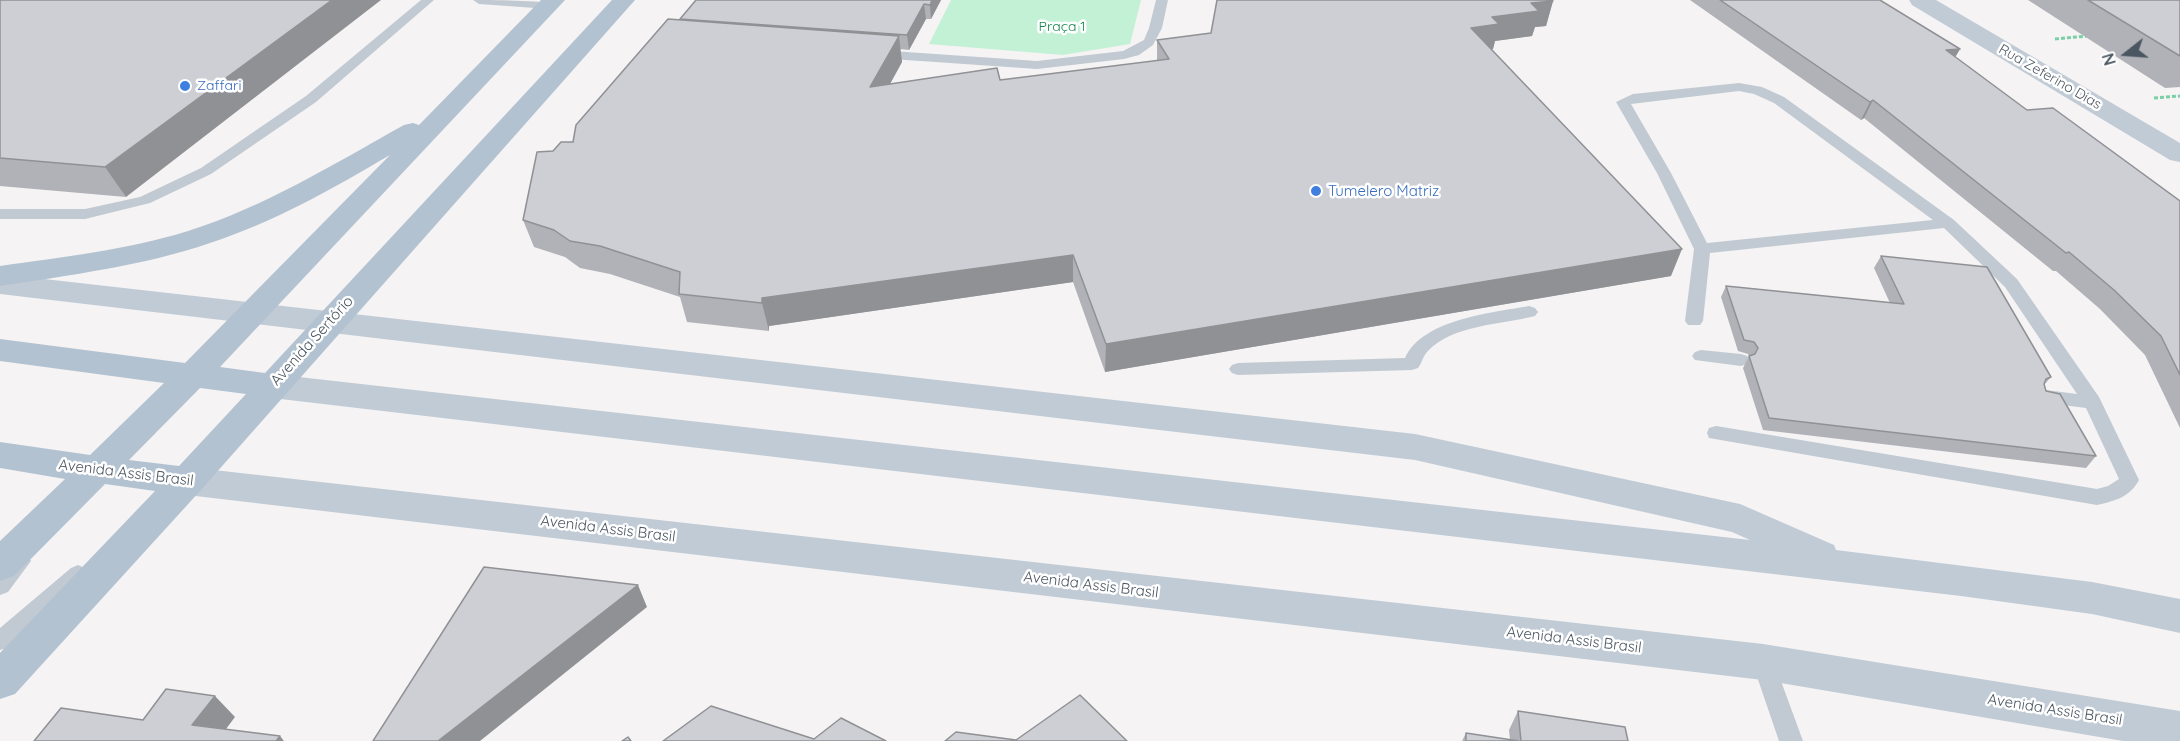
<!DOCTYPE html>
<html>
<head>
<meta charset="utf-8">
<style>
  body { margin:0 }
  #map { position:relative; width:2180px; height:741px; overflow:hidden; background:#f5f3f3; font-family:Quicksand,sans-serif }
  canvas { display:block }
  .north { position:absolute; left:2096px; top:24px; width:60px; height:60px; -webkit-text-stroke:4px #fff; paint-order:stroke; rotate:253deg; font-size:16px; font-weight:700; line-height:24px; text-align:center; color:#4a5661 }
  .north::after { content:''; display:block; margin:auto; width:21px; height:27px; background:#4a5661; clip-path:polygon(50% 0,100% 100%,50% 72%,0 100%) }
</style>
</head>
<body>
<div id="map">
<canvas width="2180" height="741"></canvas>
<div class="north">N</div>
</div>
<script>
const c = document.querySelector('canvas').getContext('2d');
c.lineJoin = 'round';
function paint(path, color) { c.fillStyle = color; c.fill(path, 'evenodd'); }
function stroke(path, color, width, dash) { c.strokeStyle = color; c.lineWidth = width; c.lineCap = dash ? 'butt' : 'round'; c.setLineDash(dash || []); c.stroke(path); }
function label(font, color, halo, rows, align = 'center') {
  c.font = font + ' Quicksand,sans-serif'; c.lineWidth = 5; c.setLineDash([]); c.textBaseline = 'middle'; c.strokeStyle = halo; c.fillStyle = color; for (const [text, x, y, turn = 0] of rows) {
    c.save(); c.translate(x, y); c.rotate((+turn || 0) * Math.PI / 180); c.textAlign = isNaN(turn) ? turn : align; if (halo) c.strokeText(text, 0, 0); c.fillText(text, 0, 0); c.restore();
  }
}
paint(new Path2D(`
  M951 0H1141L1130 44 1063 55 929 44Z`), '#c3f1d5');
stroke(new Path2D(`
  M2055 39 2087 36
  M2154 98 2180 96`), '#7ad0a6', 3, [4, 2]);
paint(new Path2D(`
  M421 0H434L316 102 211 174 150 203 85 219H0V209H85L140 197 201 168 306 96Z
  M473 0C490 0 544 0 555 5L549 9 479 4Z
  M1156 0H1168L1162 28 1153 45 1139 55 1124 59 1037 69 877 58 870 54 877 50 1037 61 1123 51 1144 40 1149 28Z
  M1739 83 1762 87 1784 97 1954 220 2017 279 2099 397 2139 480C2130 497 2115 501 2097 505L1709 438 1707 433 1709 428 1716 426 2097 489 2108 486 2119 479 2086 408 2039 402 2037 397 2039 392 2046 390 2077 394 2005 287 1944 228 1710 253 1703 321 1700 325H1688L1685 321 1694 249 1657 173 1616 102 1633 94ZM1739 91 1754 94 1774 103 1933 220 1707 243 1671 173 1631 104Z
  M1529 306 1535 308 1538 312 1535 316C1501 325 1453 324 1427 352 1423 356 1422 363 1418 368L1412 370 1238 375 1232 373 1229 369 1232 365 1238 363 1405 358C1423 319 1491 313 1529 306Z
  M1701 350 1741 354 1747 356 1750 360 1747 364 1741 366 1695 360 1692 356 1695 352Z
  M21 553 28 555 31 561 8 592 0 595V571L14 555Z
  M78 565 85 568 89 574 85 580 8 648 0 650V628L71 568Z
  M1763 652 1771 655 1774 662 1803 741H1779L1752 662 1755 655Z`), '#c1cad2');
paint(new Path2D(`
  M1909 0H1936L2180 143V162L2170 160 1912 5Z
  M0 274 1415 434 1740 504 1834 545 1836 550 2092 582 2180 599V633L2092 614 1961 596 272 398 260 394 255 386 260 378 272 374 1750 540 1732 532 1415 460 0 294Z
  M187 467 1763 644 2180 711V741H2123L1763 680 187 495 174 491 169 481 174 471Z`), '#c1cbd6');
paint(new Path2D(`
  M541 0H565L220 367 265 373 612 0H635L200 491 15 694 0 699V653L155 491 105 484 14 576 0 581V541L65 479 0 468V442L90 455 164 383 0 361V339L185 363 390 155C332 189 274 222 210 243 143 266 70 275 0 286V266C62 257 127 250 188 231 264 207 334 164 404 125L413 123 419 125ZM200 388 246 394 179 466 129 460Z`), '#b3c2d1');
paint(new Path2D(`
  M0 0 126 197 0 186Z
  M941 0 931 19H926L909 50 900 49 902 62 890 84 1000 80 1157 61V40L1553 1 1546 26 1535 27 1532 36 1495 41 1493 49H1491L1671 276 1105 372 1073 282 769 326V331L687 322 680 297 610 274 580 268 565 257 534 247 523 220 553 151 573 142 680 20V19Z
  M1690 0H1880L1960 49 1955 57 2027 110 2180 201V428L2145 355 2100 309 2056 271H2053L1864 118 1861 120Z
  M2028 0H2180V87L2165 88Z
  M1881 256 2051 377 2044 385 2046 391 2096 456 2086 468 1763 430 1743 368 1749 356 1748 354 1738 351 1721 297 1726 286 1890 303 1874 268Z
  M1518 711 1628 741H1462L1466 733 1510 740 1509 730Z`), '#b0b2b7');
paint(new Path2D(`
  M332 0H381L126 197 105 167Z
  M932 0H941L931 19 930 5Z
  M1553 1 1546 26 1535 27 1532 36 1495 41 1493 49 1464 53 1471 28 1492 17 1531 3Z
  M924 4 926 19 909 50 907 35Z
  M899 36 902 62 874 113 870 87Z
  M1960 49 1950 66 1946 50Z
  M1873 100 1864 118 1861 120 1870 102Z
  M1682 249 1671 276 1105 372 1106 344Z
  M1073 255V282L769 326V331L762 303V298Z
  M638 585 647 607 480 741H438Z
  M215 696 235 717 217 741 192 725Z
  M280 736 284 741H276Z`), '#909195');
const building = new Path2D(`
  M0 0H332L105 167 0 158Z
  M696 0H932L930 5 924 4 907 35 680 19Z
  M1217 0H1552L1553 1 1531 3 1539 11 1492 17 1499 24 1471 28 1682 249 1106 344 1073 255 762 298V303L679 294 680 272 600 246 570 241 554 230 523 220 537 152 553 151 561 142H573L576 125 668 19 899 36 870 87 997 68 1000 80 1169 59 1157 40 1211 33Z
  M1720 0H1880L1960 49 1946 50 2027 110 2053 108 2180 201V375L2161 336 2114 290 2069 252 2066 253 1873 100 1870 102Z
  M2088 0H2180V56Z
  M1881 256 1987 267 2051 377 2046 379 2044 384 2046 391 2060 394 2096 456 1769 418 1749 356 1755 354 1758 348 1754 342 1744 340 1726 286 1904 304Z
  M484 567 638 585 438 741H373Z
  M166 689 215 696 192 725 280 736 276 741H34L61 708 143 720Z
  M1080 695 1127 741H945L956 732 1016 740Z
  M711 706 814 739 841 718 886 741H663Z
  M1518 711 1625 727 1628 741H1521Z
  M1466 733 1519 741H1466Z
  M628 737 631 741H622Z`);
paint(building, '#cdcfd5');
stroke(building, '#909195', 1.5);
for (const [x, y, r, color] of [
  [185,86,6,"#3f7fe0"],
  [1316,191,6,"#3f7fe0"]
]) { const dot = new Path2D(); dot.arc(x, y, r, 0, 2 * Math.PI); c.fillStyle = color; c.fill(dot); stroke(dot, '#fff', 2); }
label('14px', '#17864f', '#fff', [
  ["Praça 1",1062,27]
]);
label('14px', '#4a5661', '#fff', [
  ["Rua Zeferino Dias",2050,77,30]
]);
label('14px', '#366cbe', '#fff', [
  ["Zaffari",197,86]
], 'left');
label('15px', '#366cbe', '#fff', [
  ["Tumelero Matriz",1328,191]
], 'left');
label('15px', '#4a5661', '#fff', [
  ["Avenida Sertório",312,341,-48],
  ["Avenida Assis Brasil",126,473,7],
  ["Avenida Assis Brasil",608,529,7],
  ["Avenida Assis Brasil",1091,585,7],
  ["Avenida Assis Brasil",1574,640,7],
  ["Avenida Assis Brasil",2055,710,9]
]);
</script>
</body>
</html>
